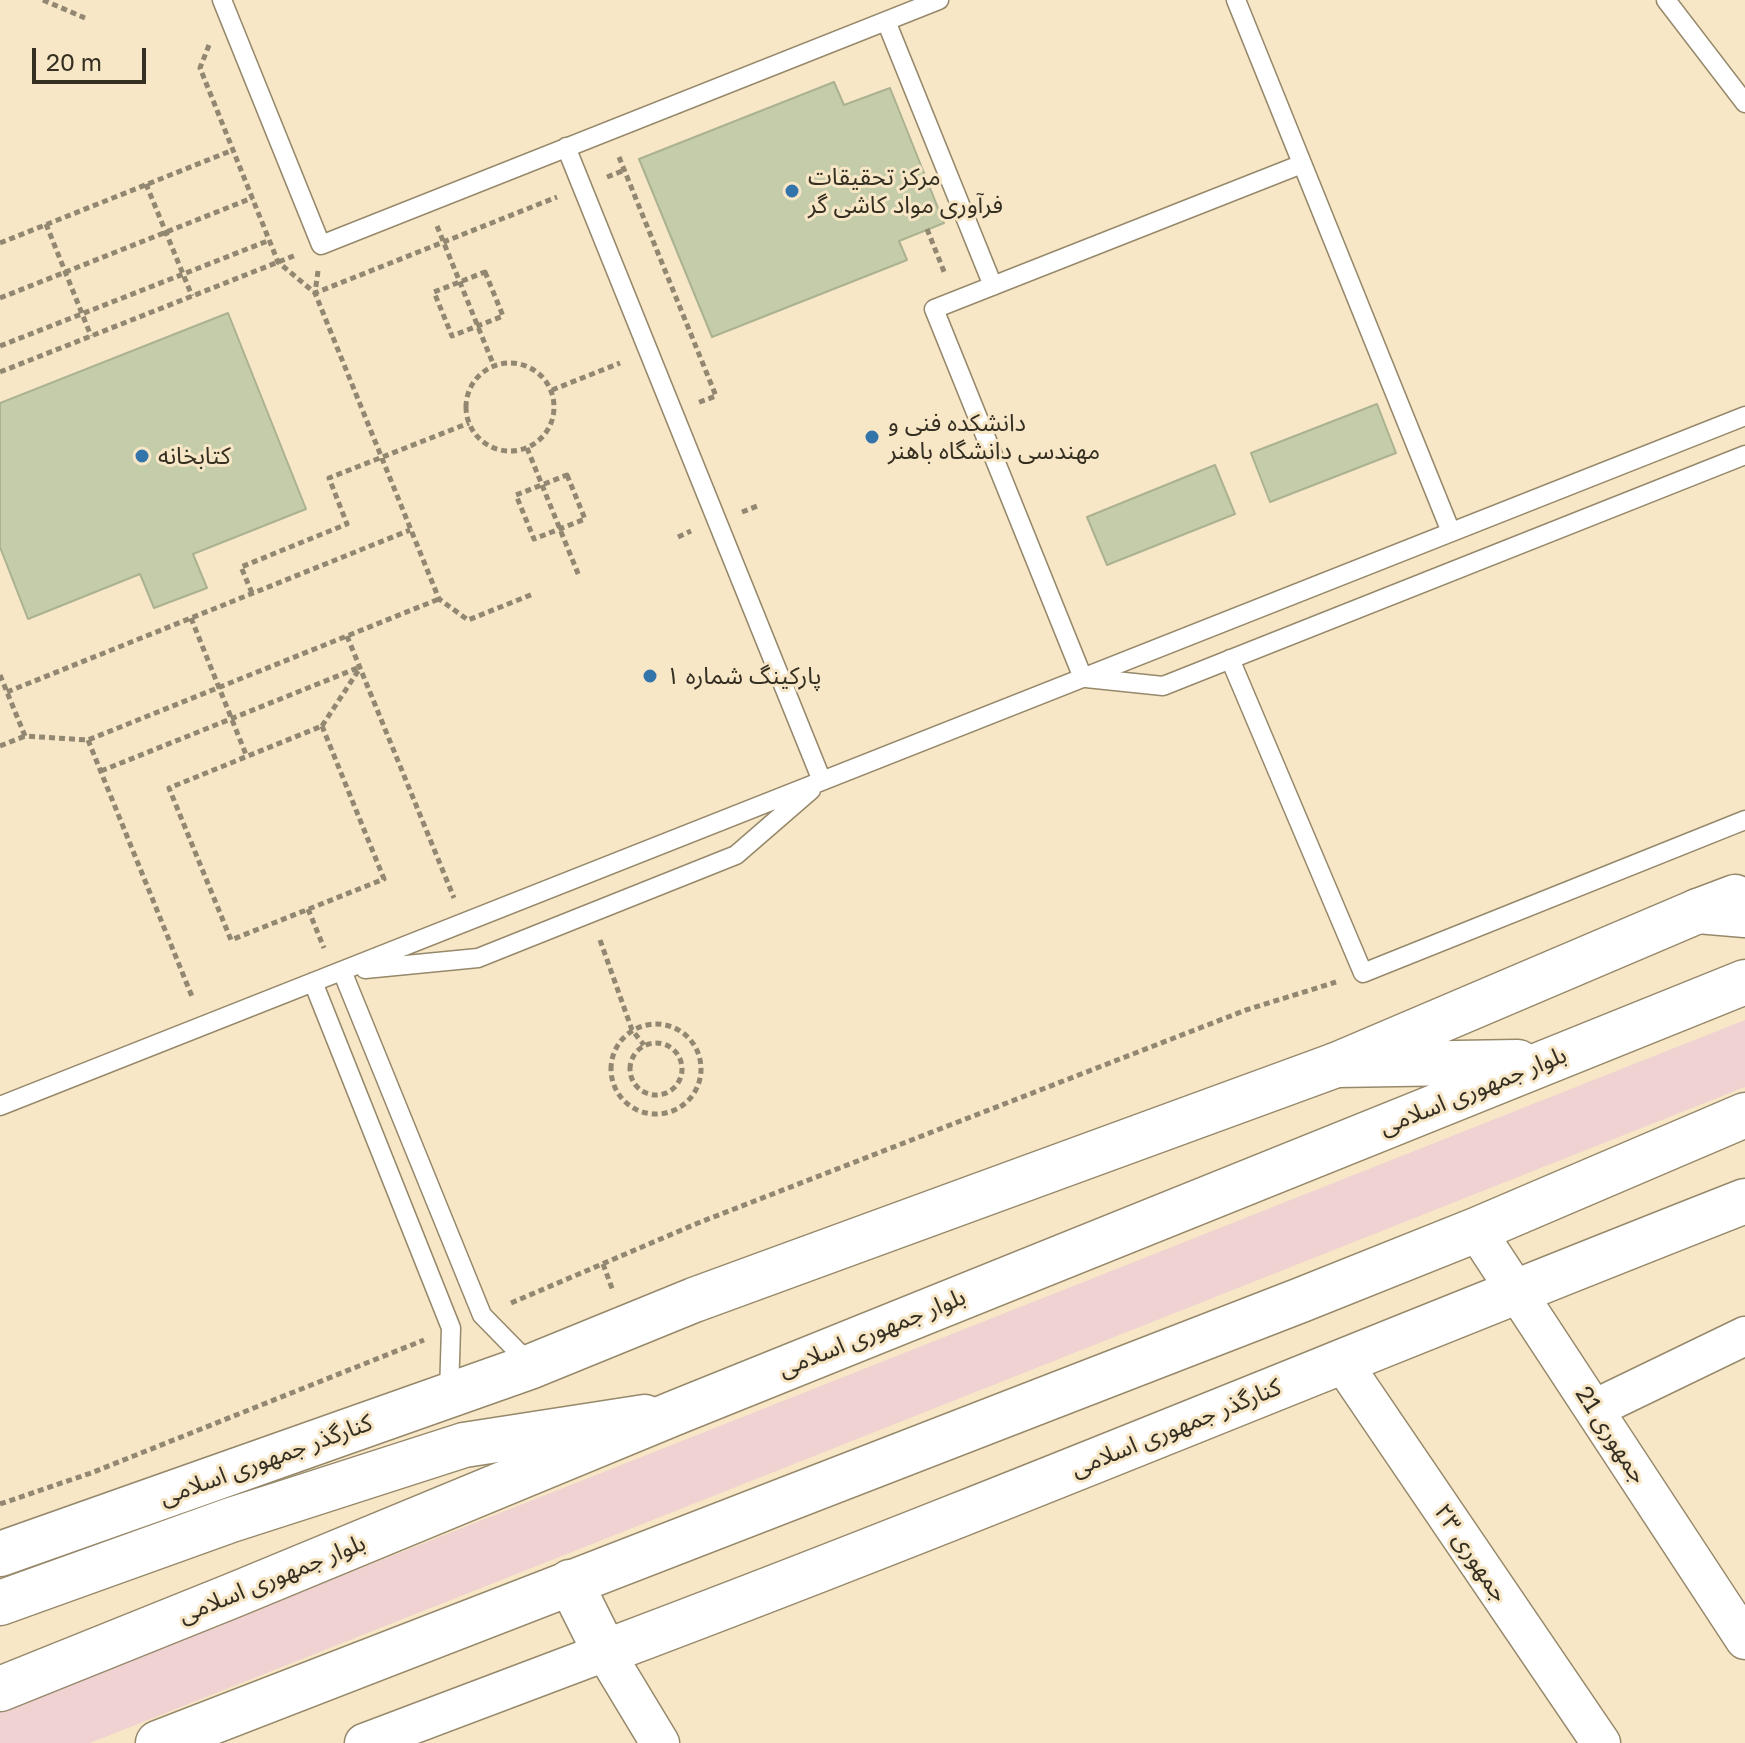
<!DOCTYPE html>
<html>
<head>
<meta charset="utf-8">
<style>
  body { margin:0 }
  #map { position:relative; width:1745px; height:1743px; overflow:hidden; background:#f7e7c7; font-family:"Golos Text",sans-serif }
  canvas { display:block }
  .scale { position:absolute; left:32px; top:48px; width:114px; height:36px; box-sizing:border-box; border:4px solid #352f22; border-top:0; padding-left:10px; font-size:24px; line-height:28px; white-space:nowrap; color:#352f22; -webkit-text-stroke:6px #f7e7c7; paint-order:stroke }
</style>
</head>
<body>
<div id="map">
<canvas width="1745" height="1743"></canvas>
<div class="scale">20 m</div>
</div>
<script>
const c = document.querySelector('canvas').getContext('2d');
c.lineJoin = 'round';
function paint(path, color) { c.fillStyle = color; c.fill(path, 'evenodd'); }
function stroke(path, color, width, dash) { c.strokeStyle = color; c.lineWidth = width; c.lineCap = dash ? 'butt' : 'round'; c.setLineDash(dash || []); c.stroke(path); }
function label(font, color, halo, rows, align = 'center') {
  c.font = font + ' "Golos Text","Noto Sans Arabic",sans-serif'; c.lineWidth = 6; c.setLineDash([]); c.textBaseline = 'middle'; c.strokeStyle = halo; c.fillStyle = color; for (const [text, x, y, turn = 0] of rows) {
    c.save(); c.translate(x, y); c.rotate((+turn || 0) * Math.PI / 180); c.textAlign = isNaN(turn) ? turn : align; if (halo) c.strokeText(text, 0, 0); c.fillText(text, 0, 0); c.restore();
  }
}
paint(new Path2D(`
  M1745 1020V1087L90 1743H0V1711Z`), '#efd2d1');
const building = new Path2D(`
  M834 82 844 105 890 88 944 223 899 241 907 260 712 337 639 159Z
  M228 313 306 509 193 554 207 588 154 608 140 574 28 619 0 547V403Z
  M1377 404 1396 453 1270 502 1251 453Z
  M1215 465 1235 514 1107 565 1087 517Z`);
paint(building, '#c5ccaa');
stroke(building, '#abb291', 2);
const service = new Path2D(`
  M222 0 321 245 939 0
  M1236 0 1451 532
  M1666 0 1745 103
  M886 21 993 286
  M566 147 822 781
  M1230 659 1363 973 1745 820
  M1083 678 934 309 1302 164
  M1086 678 1163 686 1745 455
  M365 969 478 958 736 855 811 790
  M342 971 482 1315 531 1365
  M313 982 451 1328 449 1393
  M0 1106 1745 416`);
const minor = new Path2D(`
  M1476 1230 1745 1640
  M1342 1362 1601 1743
  M1594 1409 1745 1336
  M364 1743 605 1652 660 1743`);
const tertiary = new Path2D(`
  M0 1554 532 1366 694 1300 1336 1065 1698 911 1735 897
  M605 1652C988 1508 1365 1350 1745 1201`);
const secondary = new Path2D(`
  M0 1603 231 1520 464 1445 645 1417`);
const primary = new Path2D(`
  M1698 911 1745 915
  M1336 1065 1518 1062
  M570 1582 605 1652
  M0 1689 234 1595 677 1412 1745 982
  M158 1743 1301 1300 1476 1230 1745 1115`);
stroke(service, '#96886a', 21);
stroke(minor, '#96886a', 41);
stroke(tertiary, '#96886a', 47);
stroke(secondary, '#96886a', 47);
stroke(primary, '#96886a', 47);
stroke(new Path2D(`
  M43 0 85 18
  M209 45 200 68 278 262 315 293 557 197
  M619 157 716 396 697 403
  M607 177 625 170
  M146 184 192 296
  M46 224 91 336
  M437 226 494 366
  M927 229 945 274
  M0 243 233 150
  M318 271 315 293 439 599 468 620 533 594
  M485 272 503 316 452 336 434 292Z
  M0 298 252 198
  M0 346 270 240
  M466 407a44 44 0 1 1 88 0a44 44 0 1 1-88 0Z
  M0 372 296 255
  M552 390 620 363
  M527 448 579 576
  M567 475 585 519 534 539 516 495Z
  M742 512 760 505
  M678 537 691 531
  M252 593 241 567 347 524 329 478 469 423
  M191 618 247 757
  M347 636 454 898
  M0 675 25 736 88 740 439 599
  M7 692 410 530
  M322 726 384 879 231 940 169 788Z
  M322 726 360 668
  M88 740 193 999
  M0 746 25 736
  M101 771 360 667
  M308 909 324 948
  M600 940 632 1030 644 1045
  M611 1069a45 45 0 1 1 90 0a45 45 0 1 1-90 0Z
  M630 1069a26 26 0 1 1 52 0a26 26 0 1 1-52 0Z
  M603 1264 613 1291
  M511 1303 698 1223 1246 1010 1336 982
  M0 1504 91 1473 424 1340`), '#928771', 5, [6, 4]);
stroke(service, '#fff', 18);
stroke(minor, '#fff', 38);
stroke(tertiary, '#fff', 44);
stroke(secondary, '#fff', 44);
stroke(primary, '#fff', 44);
for (const [x, y, r, color] of [
  [792,191,8,"#3375ab"],
  [872,437,8,"#3375ab"],
  [142,456,8,"#3375ab"],
  [650,676,8,"#3375ab"]
]) { const dot = new Path2D(); dot.arc(x, y, r, 0, 2 * Math.PI); c.fillStyle = color; c.fill(dot); stroke(dot, '#f7e7c7', 3); }
label('24px', '#352f22', '#f7e7c7', [
  ["مرکز تحقیقات",808,177],
  ["فرآوری مواد کاشی گر",808,205],
  ["دانشکده فنی و",888,423],
  ["مهندسی دانشگاه باهنر",888,451],
  ["کتابخانه",158,456],
  ["پارکینگ شماره ۱",666,676]
], 'left');
label('24px', '#352f22', '#f7e7c7', [
  ["بلوار جمهوری اسلامی",1473,1091,-22],
  ["بلوار جمهوری اسلامی",872,1333,-22],
  ["کنارگذر جمهوری اسلامی",1176,1428,-22],
  ["جمهوری 21",1611,1435,57],
  ["کنارگذر جمهوری اسلامی",266,1460,-20],
  ["۲۳ جمهوری",1471,1553,56],
  ["بلوار جمهوری اسلامی",272,1579,-22]
]);
</script>
</body>
</html>
